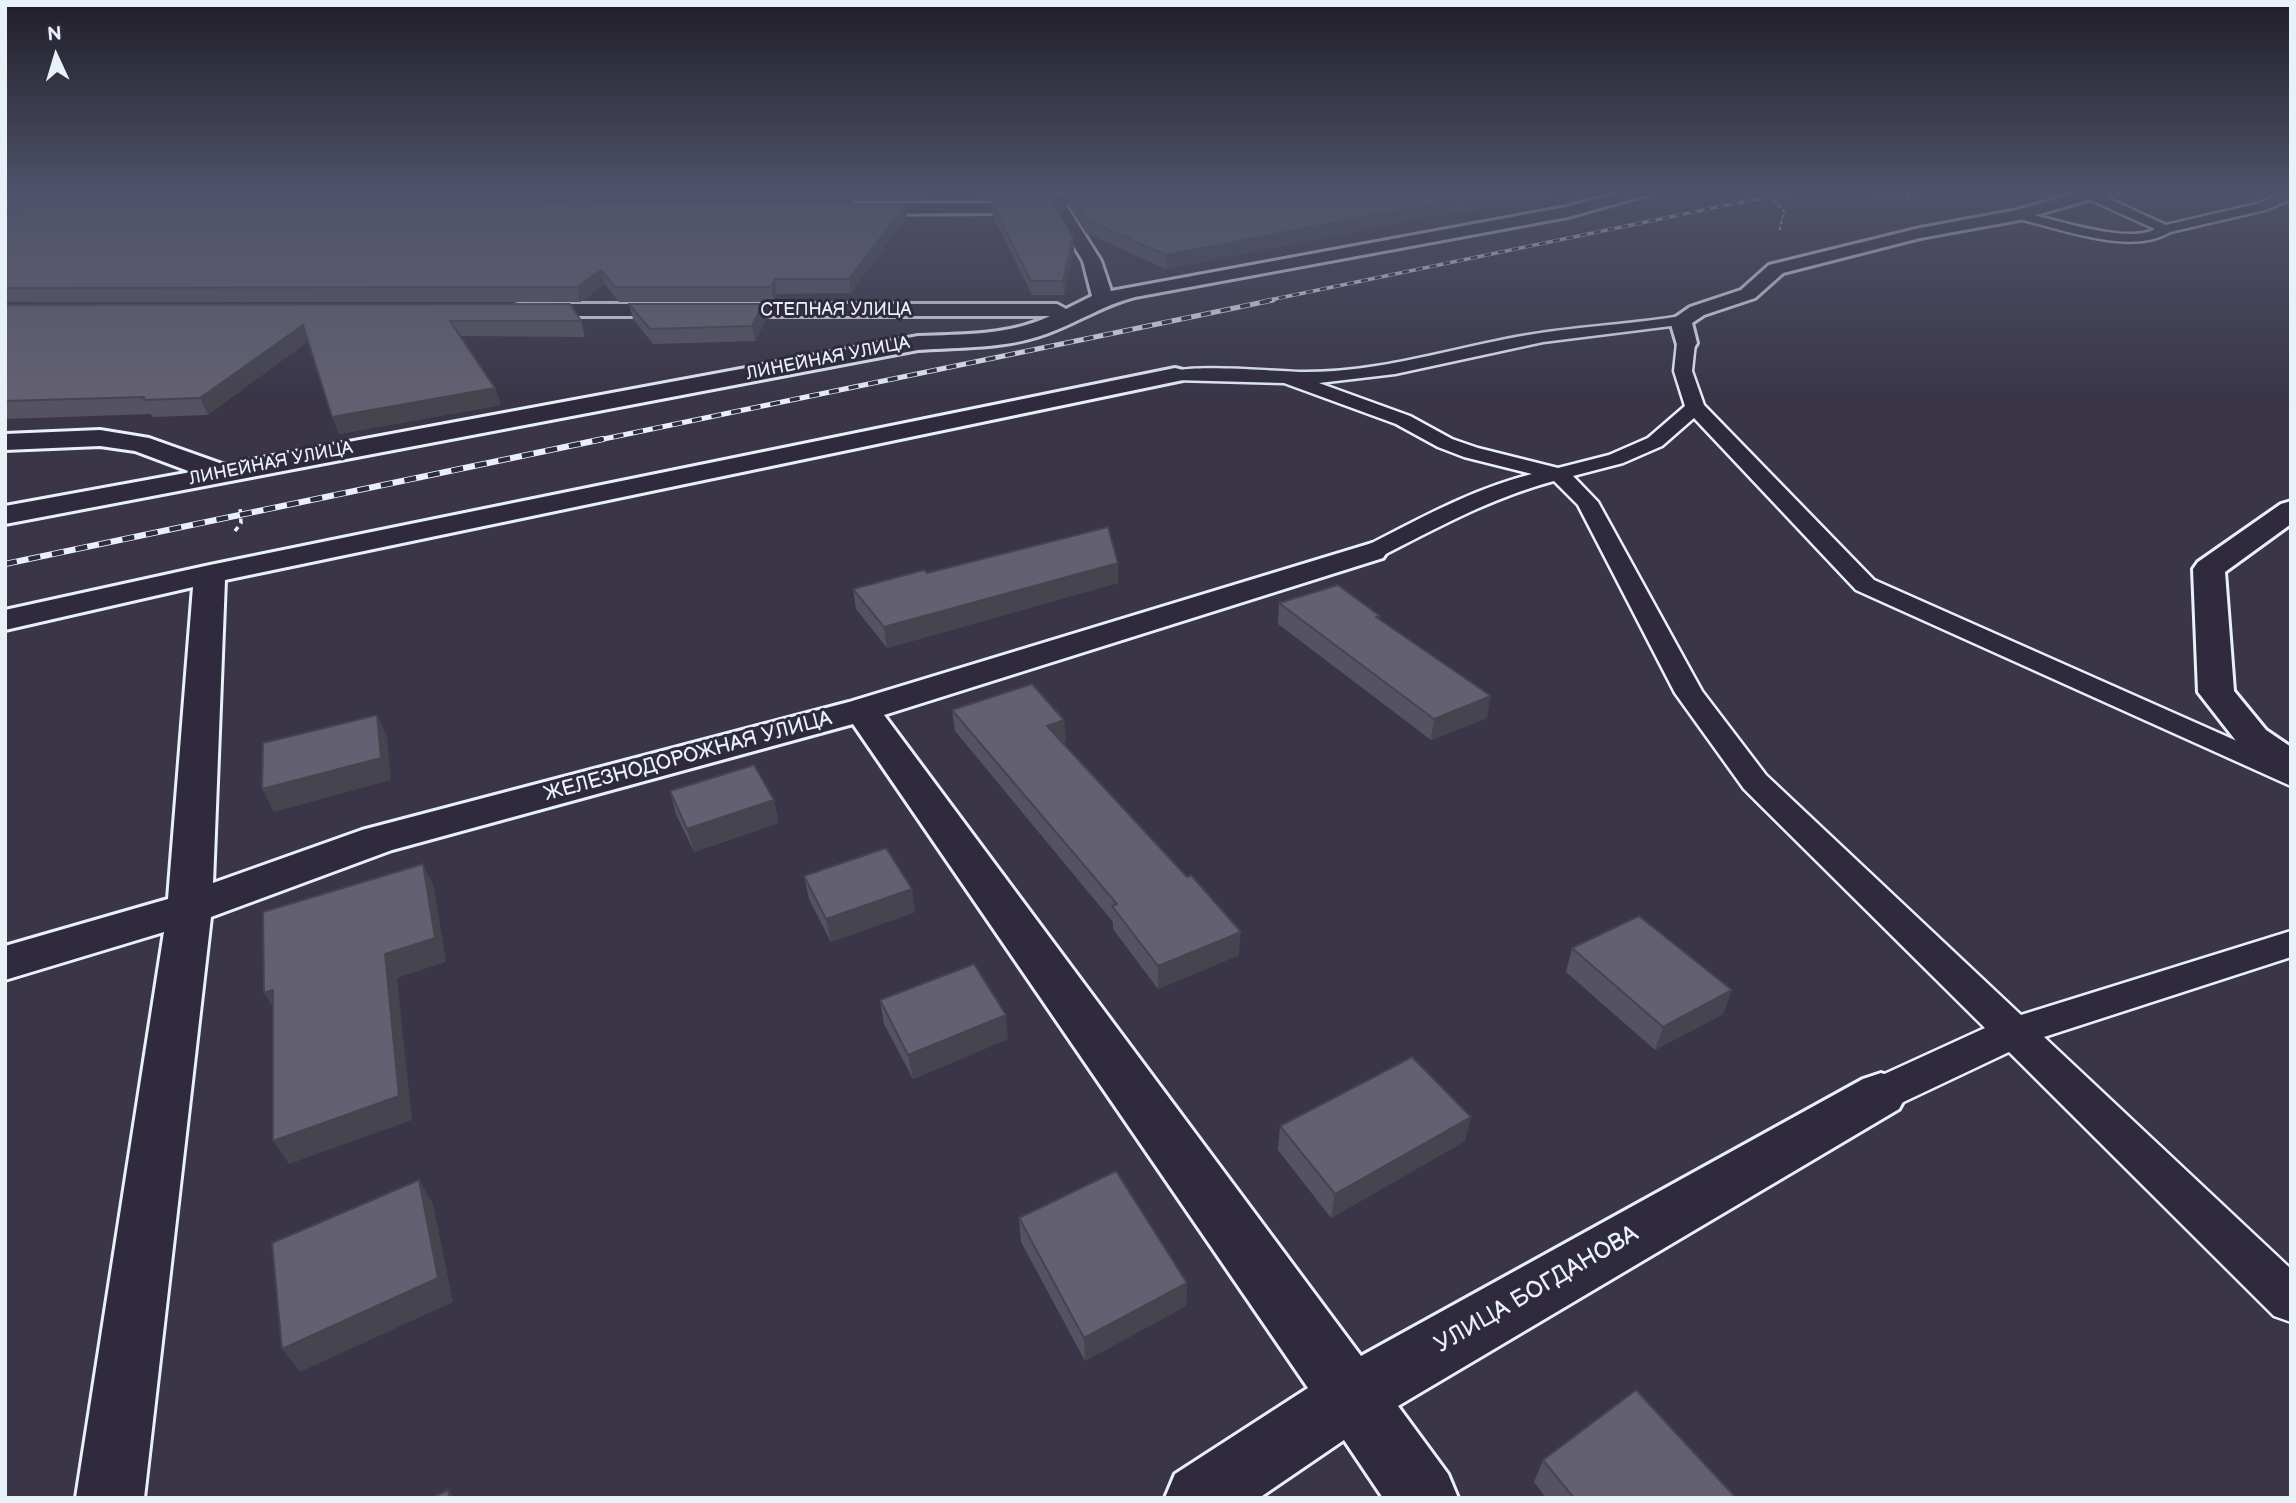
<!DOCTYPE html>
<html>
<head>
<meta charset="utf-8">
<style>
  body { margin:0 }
  #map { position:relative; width:2296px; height:1503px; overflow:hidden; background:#3a3648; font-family:"Balsamiq Sans",sans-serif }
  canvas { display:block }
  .frame { position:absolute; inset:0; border:7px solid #e8f1f8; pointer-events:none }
  .north { position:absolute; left:21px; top:21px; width:70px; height:70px; -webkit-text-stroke:5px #2f2a3d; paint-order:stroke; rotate:356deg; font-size:19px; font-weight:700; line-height:28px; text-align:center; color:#e8f1f8 }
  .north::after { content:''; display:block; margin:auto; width:24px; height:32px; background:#e8f1f8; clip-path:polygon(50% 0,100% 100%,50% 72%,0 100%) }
</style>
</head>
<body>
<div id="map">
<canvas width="2296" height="1503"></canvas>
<div class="frame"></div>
<div class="north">N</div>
</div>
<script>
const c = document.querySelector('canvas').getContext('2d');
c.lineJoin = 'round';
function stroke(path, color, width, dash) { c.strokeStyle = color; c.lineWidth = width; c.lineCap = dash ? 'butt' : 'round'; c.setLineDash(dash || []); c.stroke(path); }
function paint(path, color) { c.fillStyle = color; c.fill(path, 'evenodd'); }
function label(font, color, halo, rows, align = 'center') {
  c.font = font + ' "Balsamiq Sans",sans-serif'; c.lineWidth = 6; c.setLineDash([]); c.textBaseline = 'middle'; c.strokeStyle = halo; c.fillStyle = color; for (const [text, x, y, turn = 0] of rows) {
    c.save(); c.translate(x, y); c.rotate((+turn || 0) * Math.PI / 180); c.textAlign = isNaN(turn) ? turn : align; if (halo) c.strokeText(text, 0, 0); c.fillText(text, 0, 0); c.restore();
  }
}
const lane = new Path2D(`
  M2084 191H2092L2166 225 2256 204 2291 191V199L2265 210 2170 232C2131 256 2062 229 2019 219L2012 215 2019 211C2049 218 2129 245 2155 229L2084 197Z
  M1681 316 1687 318 1689 321 1687 324 1543 342 1395 374 1319 383 1410 416 1452 439 1478 448 1558 468 1609 455 1648 438 1685 406 1674 371 1677 343 1680 339H1692L1695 343 1692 371 1704 405 1874 580 2291 765V786L1856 590 1694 418 1662 446 1623 463 1573 476 1598 502 1702 691 1766 775 2021 1015 2291 931V957L2044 1037 2291 1269V1322L2274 1316 2009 1052 1895 1106 1881 1110 1867 1106 1861 1094 1867 1082 1985 1028 1744 789 1675 693 1578 505 1554 481C1491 498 1437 528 1380 557H1364L1360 552 1364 547C1419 519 1472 489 1532 474L1464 457 1438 447 1396 424 1284 383 1175 380 1166 375C1177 362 1280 372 1302 372 1377 373 1449 349 1522 336 1575 326 1628 325 1681 316Z`);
const street = new Path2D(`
  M1041 191H1057L1060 196 1101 191H1148L1140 196 1066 205 1101 261 1111 291 1566 207 1626 191H1652L1650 194 1568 217 1135 297C1103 305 1077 323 1046 334 1006 349 960 347 918 350L5 524V506L191 472 135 451 100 446 5 450V434L100 430 149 438 225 465 918 336C963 334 1008 336 1050 316H522L515 314 512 310 515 306 522 304H1057L1066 309 1092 296 1083 261 1050 207 1002 213 854 214 846 209 854 204 1002 203 1045 198Z
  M2085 191H2110L2108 194 2019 220 1920 238 1783 273 1755 298 1704 315 1692 323 1697 343 1694 348H1678L1670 321 1690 307 1741 290 1769 265 1920 228 2017 210Z
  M1175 368 1183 370 1187 375 1183 380 225 580 213 883 362 830 849 702 1372 543 1383 546 1387 552 1383 558 884 715 1361 1356 1863 1079 1881 1073 1899 1079 1907 1094 1899 1109 1398 1406 1448 1474 1458 1498H1383L1344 1440 1259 1498H1165L1175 1474 1308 1388 853 724 392 850 211 917 144 1498H76L164 932 5 980V946L168 899 193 587 5 630V610L210 565Z
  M2291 501V524L2225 572 2234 691 2266 730 2291 747V778L2277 774 2240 746 2198 692 2193 569 2198 562 2281 504Z`);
stroke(lane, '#e8f1f8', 5);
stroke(street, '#e8f1f8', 6);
stroke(new Path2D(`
  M1760 191 1771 196 1784 211 1779 232
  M1865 191 1914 199`), '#e8f1f8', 2, [3.5, 2.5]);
stroke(new Path2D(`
  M235 531 241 523 240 507`), '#e8f1f8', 3.5, [5, 4.5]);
paint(lane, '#2f2a3d');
paint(street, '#2f2a3d');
const railFar2 = new Path2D(`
  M1265 301 1795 191`);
const railFar1 = new Path2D(`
  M594 441 1273 300`);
const rail = new Path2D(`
  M5 564 603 439`);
stroke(railFar2, '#e8f1f8', 3.5);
stroke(railFar1, '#e8f1f8', 5);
stroke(rail, '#e8f1f8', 6);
stroke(railFar2, '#2f2a3d', 2.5, [7]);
stroke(railFar1, '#2f2a3d', 3.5, [10]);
stroke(rail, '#2f2a3d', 4.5, [12]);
paint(new Path2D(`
  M5 191H926L918 201 5 195Z
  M980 191H1040V194L984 200Z
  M1579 191 1460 213 1455 212 1166 269 1086 233 1069 206V194Z
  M5 197 907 216 851 293 777 294 774 302H619L605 284 580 302H5Z
  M991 202 1073 237 1074 250 1064 295H1032L992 214Z
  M629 304 766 319 755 341 653 344 633 319Z
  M5 305 581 321 585 337 460 336 495 388 501 405 339 434 308 341 208 415 152 417 151 414 5 419Z
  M1118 563V583L887 648 856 609 853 589 927 573Z
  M1279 603 1380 616 1379 619 1487 718 1431 740 1278 624Z
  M952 710 1064 720 1066 742 1063 743 1239 955 1158 989 1113 929V922L955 731Z
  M670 791 779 823 694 852 676 814Z
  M804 876 915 912 831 942 809 899Z
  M1572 948 1723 1014 1655 1050 1566 972Z
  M880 1000 1008 1039 913 1079 884 1024Z
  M1280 1126 1465 1141 1331 1218 1278 1150Z
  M1019 1218 1187 1283 1186 1306 1085 1361 1021 1242Z
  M1543 1460 1736 1498H1546L1534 1482Z`), '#555361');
paint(new Path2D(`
  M917 191H926L918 201Z
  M984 191H1040V194L984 200Z
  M1516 191H1579L1460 213 1462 201Z
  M1456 199 1455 212 1166 269V255Z
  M906 204 907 216 851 293 849 279Z
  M1073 237 1074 250 1064 295 1063 281Z
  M601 270 605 284 580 302 577 287Z
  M775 279 777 294 774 302 771 287Z
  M763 304 766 319 755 341 752 326Z
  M303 325 309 340 208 415 200 398Z
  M495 388 501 405 339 434 332 417Z
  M1118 563V583L887 648 884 627Z
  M1491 696 1487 718 1431 740 1434 719Z
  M377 715 387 736 391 780 274 812 262 789Z
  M1064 720 1066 742 1048 748 1047 726Z
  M774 800 779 823 694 852 687 829Z
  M423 864 434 887 446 962 397 978 412 1120 289 1164 273 1141 385 954Z
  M912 889 915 912 831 942 826 919Z
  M1241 932 1239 955 1158 989V966Z
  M273 990 279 1017 264 993Z
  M1732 990 1723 1014 1655 1050 1663 1027Z
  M1006 1015 1008 1039 913 1079 908 1055Z
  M1471 1117 1465 1141 1331 1218 1335 1194Z
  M419 1180 433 1204 453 1302 300 1372 282 1349Z
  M1187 1283 1186 1306 1085 1361 1084 1338Z
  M448 1490 454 1498H449Z`), '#45444f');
const building = new Path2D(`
  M1097 191H1516L1462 201 1456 199 1166 255 1086 220 1069 194Z
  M1048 195 1073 237 1063 281H1031L991 202Z
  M5 197 906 204 849 279H775L771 287H615L601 270 577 287 5 288V217L20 211H5Z
  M570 304 581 321H450L495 388 332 417 303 325 200 398 144 400V397L5 401V305Z
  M629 304H763L752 326 650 329Z
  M1108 527 1118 563 884 627 853 589 924 570 927 573Z
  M1338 585 1380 616 1376 617 1491 696 1434 719 1279 603Z
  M1032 684 1064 720 1047 726 1187 877 1191 875 1241 932 1158 966 1112 906 1117 904 952 710Z
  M377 715 381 758 262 789 263 743Z
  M754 765 774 800 687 829 670 791Z
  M886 848 912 889 826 919 804 876Z
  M423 864 435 938 385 954 399 1096 273 1141V990L264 993 263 912Z
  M1639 916 1732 990 1663 1027 1572 948Z
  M974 964 1006 1015 908 1055 880 1000Z
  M1412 1057 1471 1117 1335 1194 1280 1126Z
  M1116 1171 1187 1283 1084 1338 1019 1218Z
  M419 1180 438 1278 282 1349 272 1243Z
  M1636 1390 1736 1498H1574L1543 1460Z
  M448 1490 449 1498H432Z`);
paint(building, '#636171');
stroke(building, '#45444f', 2);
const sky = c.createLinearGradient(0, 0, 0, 401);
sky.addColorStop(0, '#201e28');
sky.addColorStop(0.48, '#4f526a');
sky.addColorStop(1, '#4f526a00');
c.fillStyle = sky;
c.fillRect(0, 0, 2296, 401);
label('18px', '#e8f1f8', '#2f2a3d', [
  ["СТЕПНАЯ УЛИЦА",836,310],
  ["ЛИНЕЙНАЯ УЛИЦА",828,359,-11],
  ["ЛИНЕЙНАЯ УЛИЦА",271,464,-11]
]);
label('21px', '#e8f1f8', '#2f2a3d', [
  ["ЖЕЛЕЗНОДОРОЖНАЯ УЛИЦА",688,757,-15]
]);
label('24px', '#e8f1f8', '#2f2a3d', [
  ["УЛИЦА БОГДАНОВА",1537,1290,-30]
]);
</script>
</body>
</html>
